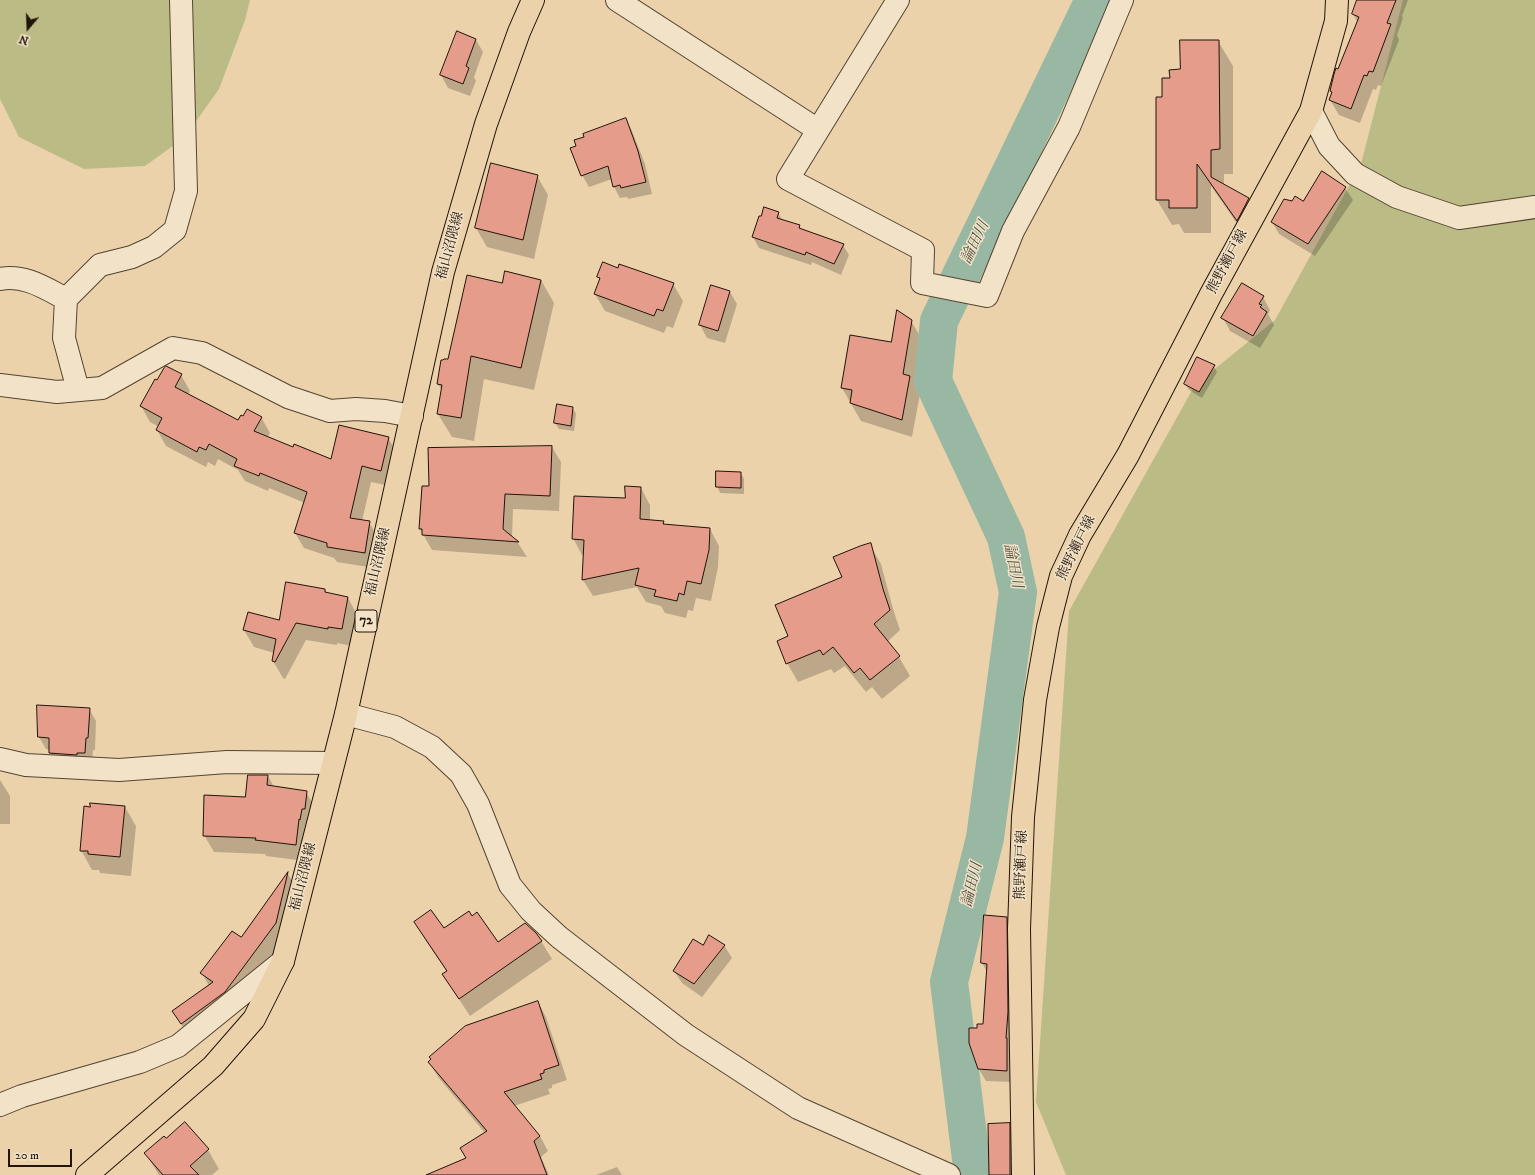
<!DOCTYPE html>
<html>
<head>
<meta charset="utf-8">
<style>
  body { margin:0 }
  #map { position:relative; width:1535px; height:1175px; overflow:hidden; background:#ebd2ab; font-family:"IM FELL DW Pica",serif }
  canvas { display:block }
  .north { position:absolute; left:8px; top:8px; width:40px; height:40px; -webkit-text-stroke:3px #f2e2c8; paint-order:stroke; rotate:199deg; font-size:11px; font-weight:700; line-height:16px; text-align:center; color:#211408 }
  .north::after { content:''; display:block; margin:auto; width:14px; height:18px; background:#211408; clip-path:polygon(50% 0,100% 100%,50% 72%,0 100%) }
  .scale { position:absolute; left:8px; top:1149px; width:64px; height:18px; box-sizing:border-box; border:2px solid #211408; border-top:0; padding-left:5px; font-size:12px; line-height:14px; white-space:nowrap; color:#211408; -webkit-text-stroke:3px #f2e2c8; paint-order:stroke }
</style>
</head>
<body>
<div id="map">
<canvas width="1535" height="1175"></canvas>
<div class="north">N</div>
<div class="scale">20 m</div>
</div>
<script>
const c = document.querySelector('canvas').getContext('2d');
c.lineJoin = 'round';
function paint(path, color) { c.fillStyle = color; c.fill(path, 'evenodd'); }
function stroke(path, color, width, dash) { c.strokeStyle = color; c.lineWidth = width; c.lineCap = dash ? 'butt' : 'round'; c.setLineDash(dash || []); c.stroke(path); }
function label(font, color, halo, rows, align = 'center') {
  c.font = font + ' "IM FELL DW Pica","Noto Serif JP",serif'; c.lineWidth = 3; c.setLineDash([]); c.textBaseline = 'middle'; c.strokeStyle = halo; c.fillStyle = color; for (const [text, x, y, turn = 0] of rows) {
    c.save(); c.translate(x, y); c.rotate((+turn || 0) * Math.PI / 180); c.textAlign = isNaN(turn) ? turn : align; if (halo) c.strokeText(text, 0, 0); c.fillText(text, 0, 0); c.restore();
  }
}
paint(new Path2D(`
  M0 0H250L245 20 219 89 184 138 145 166 84 169 19 137 0 99Z
  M1403 0H1535V1175H1066L1036 1102 1069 611 1195 385 1275 320 1361 164Z`), '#bbbb86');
paint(new Path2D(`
  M1358 0H1408L1402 16 1403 18 1397 35 1399 40 1381 86 1378 85 1376 90 1373 89 1360 123 1339 115 1330 100 1332 94 1331 91 1358 23 1353 14Z
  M457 33 476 40 483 52 474 77 476 81 470 96 448 88 441 75Z
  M1218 41 1233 66V174H1224V186L1248 199 1263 224 1251 244 1211 186V233H1184L1179 224 1172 225 1157 200 1163 98 1171 79Z
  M626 119 632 131 645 164 652 194 628 199 627 197 620 198 614 187 612 179 589 187 582 175Z
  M537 176 548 195 534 259 487 247 476 228Z
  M1345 188 1353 200 1315 256 1279 234 1272 222 1292 202H1303Z
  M778 213 783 221 799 226 802 230 843 245 849 255 841 275 812 262 811 265 759 248 753 237Z
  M618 269 673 284 683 301 673 328 667 326 664 333 605 311 595 294 600 281 598 277Z
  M541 280 554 303 534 390 484 379 474 441 452 437 438 414 442 391 438 384 449 361 503 284Z
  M730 292 737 304 725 343 707 338 700 325Z
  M1263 297 1270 310 1268 314 1274 325 1260 348 1230 331 1223 318Z
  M911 321 922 339 914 384 920 394 912 437 861 421 842 388 892 343Z
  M1214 366 1217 372 1202 398 1189 390 1185 384Z
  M181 375 190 391 188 395 239 422 261 417 270 433 267 438 293 449 332 461 388 438 398 454 390 486 371 482 362 521 369 522 378 538 374 568 337 562 334 558 304 548 295 533 305 503 269 488 268 491 245 481 238 470 218 459 215 466 208 462 206 467 166 446 157 430 159 427 150 422 141 406 158 381Z
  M573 408 576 414 574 431 559 429 555 423Z
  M552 447 561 462 559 511 513 509 512 537 518 543 527 557 432 550 420 529 430 487Z
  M741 473 744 479V494L720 493 717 486Z
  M641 488 650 505V520L663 522 665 525 710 529 719 546 718 567 711 601 696 598 693 611 688 610 686 618 665 613 661 606 646 602 637 587 593 596 583 580 585 555H582L573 538Z
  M870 545 881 564 893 609 900 630 887 642 899 657 910 676 882 699 872 687 866 692 845 666 834 673 831 669 798 682 787 663 790 637 843 578Z
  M325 590 327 594 348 598 357 615 352 646 337 643V645L306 640 285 679 283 678 273 661 274 653 254 647 244 630 280 622Z
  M38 706 89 709 96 721 95 750H93L92 765H57L50 753V750L46 749 39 737Z
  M268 776 274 787 306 792 316 809 305 861 266 856 265 854 214 852 204 835 246 798Z
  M0 780 10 796V824H0Z
  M125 807 136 826 131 876 100 873 99 870H92L81 850Z
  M288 874 297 889 285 939 234 1008 191 1040 173 1011 209 986 202 973 241 939Z
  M1006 918 1013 929V1082L986 1081 979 1069 978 1029 983 1025 987 972 982 963Z
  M415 922 498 944 541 941 552 959 470 1016 443 975 447 972 426 941Z
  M724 945 732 958 702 997 682 983 674 971 703 946Z
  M538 1002 546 1017 567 1080 552 1085V1088L548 1089 550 1094 514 1106 540 1136 548 1151 541 1157 549 1175H455L485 1133 438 1077 429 1062 431 1060 430 1057Z
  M185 1123 208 1150 219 1169 212 1175H159L145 1153 166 1140Z
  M1009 1124 1016 1137 1018 1175H990Z
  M617 1167 622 1175H596Z`), '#0003');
stroke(new Path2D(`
  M973 1175 949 982 985 838 1018 592 1006 537 933 381 939 321 1094 0`), '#99b8a3', 38);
const building = new Path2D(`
  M1357 0H1396L1387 23 1391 24 1373 72 1369 71 1367 76 1364 75 1351 109 1329 100 1332 92 1330 91 1334 74 1336 68 1338 69 1359 17 1352 14Z
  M457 31 476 39 466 66 469 68 463 84 440 75Z
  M1180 40H1219L1220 149 1211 150V177L1249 198 1237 221 1197 164V208H1169V200H1156V97H1162V78H1170L1169 70 1180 69Z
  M626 118 638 151 646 182 621 188 620 185 613 187 608 166 581 176 570 148 576 146 574 140 584 137 583 134Z
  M491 163 538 175 523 240 475 228Z
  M1322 171 1346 187 1308 244 1271 222 1284 199 1292 201 1295 196 1303 201Z
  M764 207 779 212 777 218 800 225 799 228 844 244 834 264 806 252 805 255 752 237 759 216H761Z
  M603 262 618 268 619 264 674 283 663 311 657 309 654 316 594 294 600 278 597 277Z
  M505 271 541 280 521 368 471 356 461 418 437 414 442 385 437 384 441 360H443L444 359H448L467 275 502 283Z
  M1242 283 1264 296 1259 304 1262 305 1260 307 1267 312 1253 336 1221 318Z
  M711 285 730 291 718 331 699 325Z
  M897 310 912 320 903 374 910 376 902 420 850 403 852 390 841 388 850 335 891 342Z
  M1197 357 1215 365 1199 392 1184 384Z
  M166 366 182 374 175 387 238 420 241 415 243 416 247 409 262 417 254 431 293 447 294 444 331 459 339 425 389 437 381 471 362 466 350 518 370 521 365 553 327 547V543L294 533 307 492 260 473 259 476 234 466 237 459 209 444 206 450 199 447 197 452 156 430 162 418 140 406 155 379 157 380 164 368Z
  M557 404 573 407 571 426 554 423Z
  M552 446 550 496 505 494 503 529 519 542 422 535V529H419L422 486H429L428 448Z
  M716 471 741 472V488L716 487Z
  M625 486 641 487 640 519 664 521 663 524 710 528 709 550 701 584 687 581 684 595 679 593 677 601 654 596 656 590 635 585 639 568 582 580 584 540 572 539 574 496 625 498Z
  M871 543 883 589 890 610 874 624 900 656 870 680 860 668 854 673 833 647 823 655 820 650 786 664 777 641 788 636 775 605 842 577 833 557 860 546Z
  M286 582 325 589V592L348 597 342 629 328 627V629L296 623 275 662 272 661 276 639 243 630 248 612 279 620Z
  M37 705 90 708 88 738H86L85 753H77V755L49 753V738L38 737Z
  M248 775H268L267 785 307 791 305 809H302L300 820 299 819 296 845 255 840 256 838 203 836 204 795 245 797Z
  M90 803 125 806 120 857 88 854V851H80L84 806 90 807Z
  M288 872 276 923 225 992 181 1024 172 1011 213 982 200 973 232 931 241 937Z
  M431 910 444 928 469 911 472 916 477 912 498 942 525 923 536 933 542 941 459 999 442 974 447 971 414 922Z
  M984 915 1007 917 1008 1012 1006 1038H1007V1071L978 1069 969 1043V1028H977V1024H983L987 964 981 963Z
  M709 935 725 945 694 984 673 971 693 939 703 945Z
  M538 1001 559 1065 544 1070V1073L540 1074 542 1079 504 1092 540 1136 534 1141 547 1175H426L466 1158 460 1148 487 1131 428 1062 431 1059 429 1057 465 1026Z
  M185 1122 209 1149 190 1166 199 1175H163L144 1153 164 1136 166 1138Z
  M1010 1123V1175H989L988 1124Z`);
paint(building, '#e59c8b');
stroke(building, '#211408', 1);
const minor = new Path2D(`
  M617 0 818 130
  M898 0 788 179 923 250 922 283 987 296 1013 231 1069 127 1122 0
  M1311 111 1329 146 1355 174 1397 197 1459 218 1535 207
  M0 279C24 274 45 288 66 299
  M0 385 57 392 102 388 173 348 202 353 288 397 330 411 356 409 385 411 412 416
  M78 390 64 338 66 299 100 265 132 257 154 247 175 230 186 191 181 0
  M346 714 395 727 432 747 461 774 478 804 510 885 531 911 559 937 686 1035 798 1108 949 1175
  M0 759 26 765 119 770 227 762 333 763
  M0 1105 22 1096 140 1062 178 1046 283 961`);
const major = new Path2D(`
  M87 1175 213 1066 254 1019 283 961 346 714 443 272 486 124 519 32 533 0
  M1023 1175 1019 929 1023 817 1035 700 1048 627 1061 576 1080 535 1128 455 1211 294 1311 111 1336 21 1337 0`);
stroke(minor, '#544431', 24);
stroke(major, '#211408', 24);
stroke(minor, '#f2e2c8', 22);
stroke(major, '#ebd2ab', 22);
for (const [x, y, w] of [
  [366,621,22]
]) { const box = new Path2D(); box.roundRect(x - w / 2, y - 11, w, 22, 3); c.fillStyle = '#f2e2c8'; c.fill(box); stroke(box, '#211408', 1); }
label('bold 13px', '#211408', null, [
  ["72",366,621]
]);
label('14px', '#211408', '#f2e2c8', [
  ["福山沼隈線",451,246,-75],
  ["熊野瀬戸線",1228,262,-62],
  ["熊野瀬戸線",1077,548,-64],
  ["福山沼隈線",379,562,-77],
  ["熊野瀬戸線",1022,865,-88],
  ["福山沼隈線",304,877,-76]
]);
label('italic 15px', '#4b4d3e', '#f2e2c8', [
  ["論田川",976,243,-64],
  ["論田川",1012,566,79],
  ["論田川",973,885,-76]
]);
</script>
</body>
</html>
